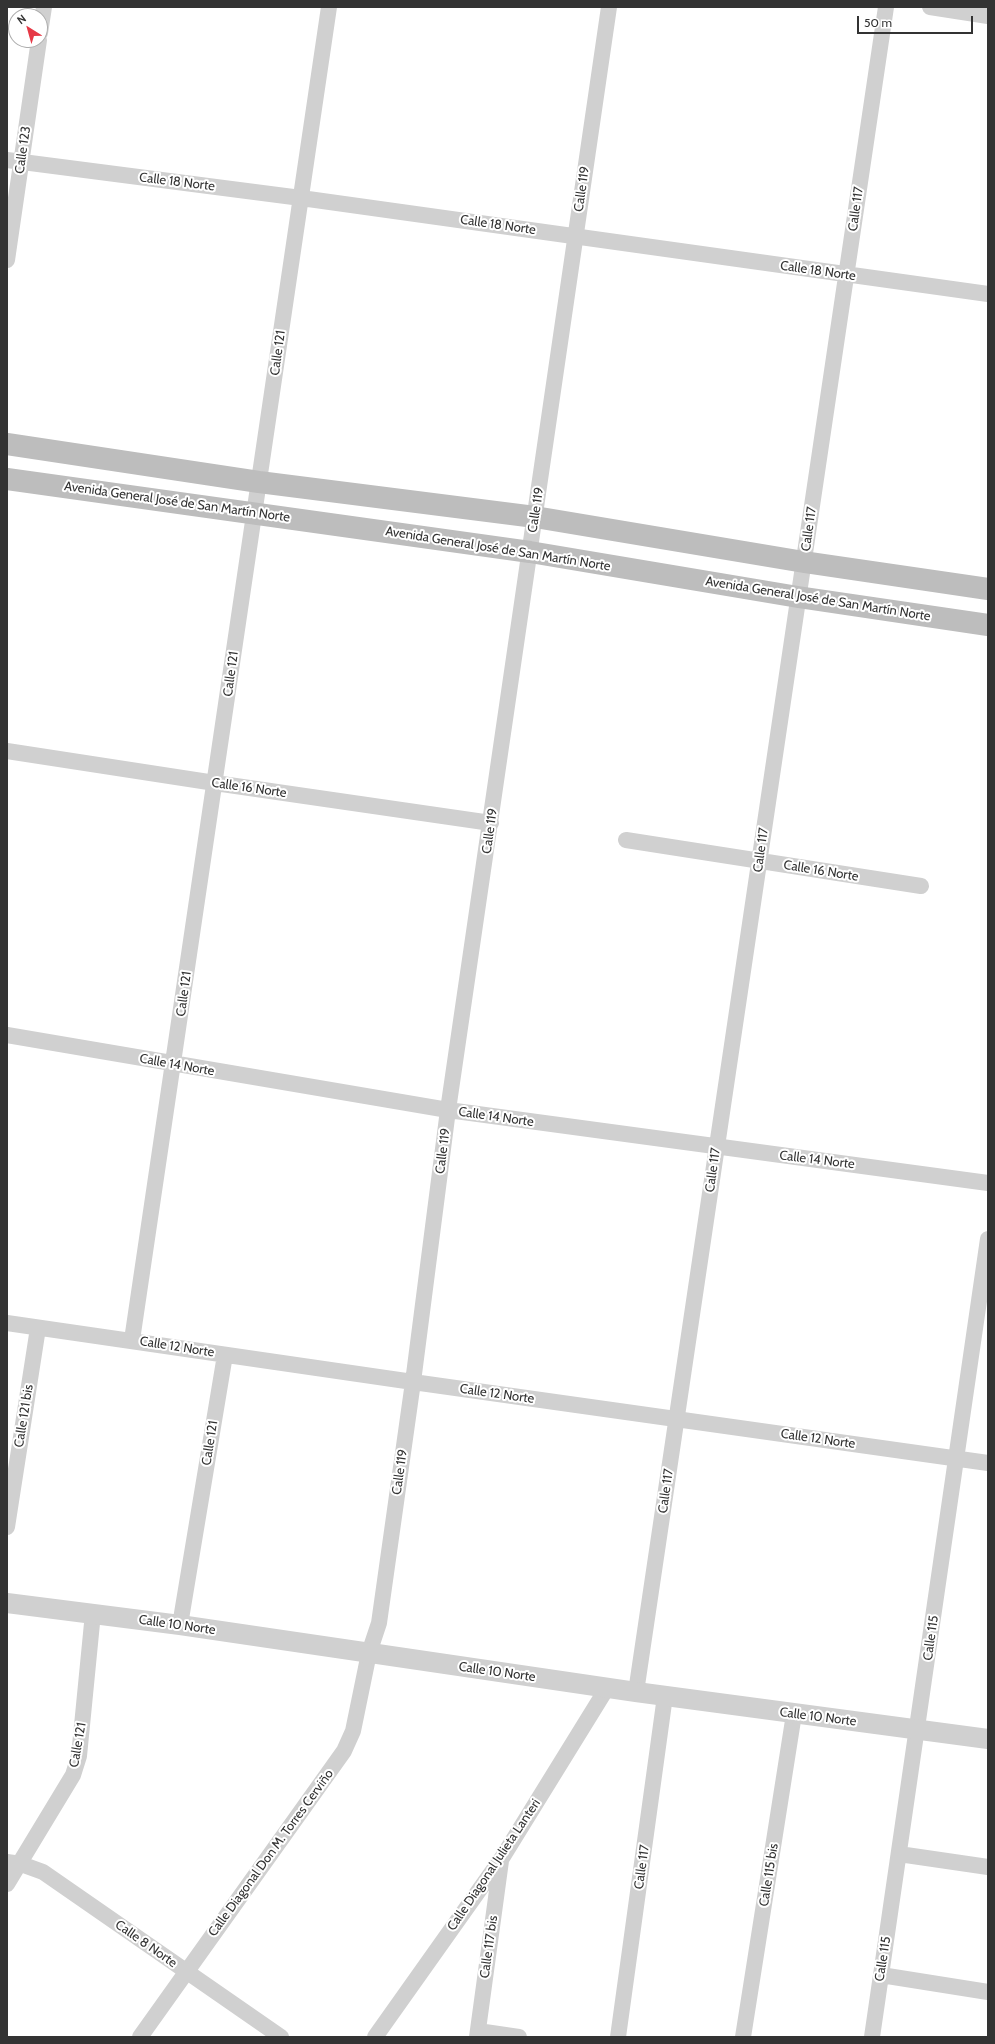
<!DOCTYPE html>
<html>
<head>
<meta charset="utf-8">
<style>
  body { margin:0 }
  #map { position:relative; width:995px; height:2044px; overflow:hidden; background:#fff; font-family:Cabin,sans-serif }
  canvas { display:block }
  .frame { position:absolute; inset:0; border:8px solid #333; pointer-events:none }
  .north { position:absolute; left:8px; top:8px; width:40px; height:40px; box-sizing:border-box; background:#fff; border:1px solid #adadad; border-radius:50%; rotate:323deg; font-size:11px; font-weight:700; line-height:16px; text-align:center; color:#333 }
  .north::after { content:''; display:block; margin:auto; width:14px; height:18px; background:#e63946; clip-path:polygon(50% 0,100% 100%,50% 72%,0 100%) }
  .scale { position:absolute; left:857px; top:16px; width:116px; height:18px; box-sizing:border-box; border:2px solid #333; border-top:0; padding-left:5px; font-size:12px; line-height:14px; white-space:nowrap; color:#333; -webkit-text-stroke:3px #fff; paint-order:stroke }
</style>
</head>
<body>
<div id="map">
<canvas width="995" height="2044"></canvas>
<div class="frame"></div>
<div class="north">N</div>
<div class="scale">50 m</div>
</div>
<script>
const c = document.querySelector('canvas').getContext('2d');
c.lineJoin = 'round';
function stroke(path, color, width, dash) { c.strokeStyle = color; c.lineWidth = width; c.lineCap = dash ? 'butt' : 'round'; c.setLineDash(dash || []); c.stroke(path); }
function label(font, color, halo, rows, align = 'center') {
  c.font = font + ' Cabin,sans-serif'; c.lineWidth = 4; c.setLineDash([]); c.textBaseline = 'middle'; c.strokeStyle = halo; c.fillStyle = color; for (const [text, x, y, turn = 0] of rows) {
    c.save(); c.translate(x, y); c.rotate((+turn || 0) * Math.PI / 180); c.textAlign = isNaN(turn) ? turn : align; if (halo) c.strokeText(text, 0, 0); c.fillText(text, 0, 0); c.restore();
  }
}
stroke(new Path2D(`
  M930 7 988 16
  M40 33 44 7
  M7 160 301 198 988 294
  M7 260 39 40
  M7 751 215 783 491 823
  M626 840 921 886
  M7 1035 448 1110 988 1183
  M7 1323 413 1382 988 1463
  M132 1340 329 7
  M7 1527 38 1328
  M180 1625 225 1355
  M636 1692 886 7
  M899 1854 988 1867
  M7 1862 21 1864 43 1872 281 2037
  M7 1884 73 1775 79 1756 93 1613
  M881 1975 988 1992
  M478 2031 519 2037
  M140 2037 344 1751 353 1731 369 1653 379 1623 413 1382 448 1110 609 7
  M375 2037 502 1858 607 1688
  M477 2037 501 1861
  M618 2037 665 1696
  M743 2037 794 1714
  M872 2037 988 1239`), '#d0d0d0', 16);
stroke(new Path2D(`
  M7 1603 180 1625 636 1692 988 1739`), '#d0d0d0', 20);
stroke(new Path2D(`
  M7 444 259 482 535 517 804 562 988 589
  M7 479 530 552 798 597 988 625`), '#bdbdbd', 22);
label('13px', '#333', '#fff', [
  ["Calle 123",23,150,-82],
  ["Calle 18 Norte",177,182,7],
  ["Calle 119",582,189,-82],
  ["Calle 117",856,209,-82],
  ["Calle 18 Norte",498,225,8],
  ["Calle 18 Norte",818,271,8],
  ["Calle 121",278,353,-82],
  ["Avenida General José de San Martín Norte",177,502,8],
  ["Calle 119",536,510,-81],
  ["Calle 117",809,529,-82],
  ["Avenida General José de San Martín Norte",498,549,9],
  ["Avenida General José de San Martín Norte",818,599,9],
  ["Calle 121",231,674,-82],
  ["Calle 16 Norte",249,788,8],
  ["Calle 119",490,831,-82],
  ["Calle 117",761,850,-82],
  ["Calle 16 Norte",821,871,9],
  ["Calle 121",184,994,-82],
  ["Calle 14 Norte",177,1065,10],
  ["Calle 14 Norte",496,1117,8],
  ["Calle 119",443,1151,-83],
  ["Calle 14 Norte",817,1160,7],
  ["Calle 117",713,1170,-82],
  ["Calle 12 Norte",177,1347,9],
  ["Calle 12 Norte",497,1394,8],
  ["Calle 121 bis",24,1416,-81],
  ["Calle 12 Norte",818,1439,8],
  ["Calle 121",210,1443,-81],
  ["Calle 119",400,1472,-82],
  ["Calle 117",666,1491,-82],
  ["Calle 10 Norte",177,1625,8],
  ["Calle 115",931,1638,-82],
  ["Calle 10 Norte",497,1672,8],
  ["Calle 10 Norte",818,1717,7],
  ["Calle 121",78,1745,-80],
  ["Calle Diagonal Don M. Torres Cerviño",271,1853,-54],
  ["Calle Diagonal Julieta Lanteri",494,1865,-56],
  ["Calle 117",642,1867,-82],
  ["Calle 115 bis",769,1875,-81],
  ["Calle 8 Norte",146,1944,35],
  ["Calle 117 bis",489,1947,-82],
  ["Calle 115",883,1959,-81]
]);
</script>
</body>
</html>
